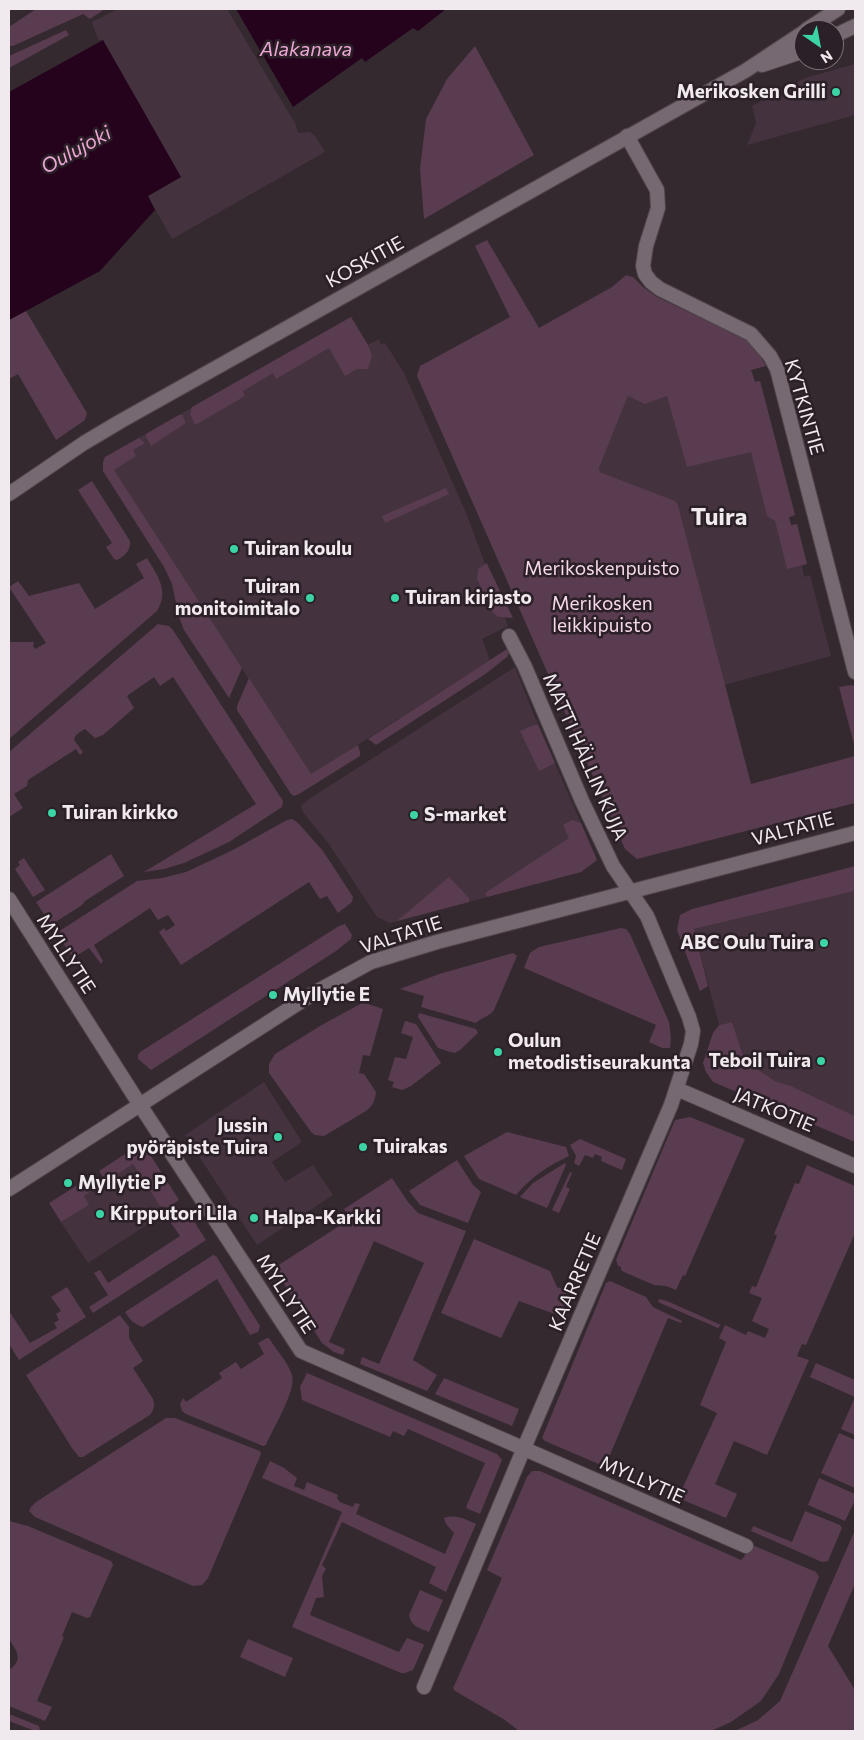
<!DOCTYPE html>
<html>
<head>
<meta charset="utf-8">
<style>
  body { margin:0 }
  #map { position:relative; width:864px; height:1740px; overflow:hidden; background:#352930; font-family:Commissioner,sans-serif }
  canvas { display:block }
  .frame { position:absolute; inset:0; border:10px solid #f0e9ed; pointer-events:none }
  .north { position:absolute; left:794px; top:20px; width:50px; height:50px; box-sizing:border-box; background:#2b2027; border:1px solid #7a7076; border-radius:50%; rotate:147deg; font-size:14px; font-weight:700; line-height:20px; text-align:center; color:#f0e9ed }
  .north::after { content:''; display:block; margin:auto; width:18px; height:22px; background:#3cd4a4; clip-path:polygon(50% 0,100% 100%,50% 72%,0 100%) }
</style>
</head>
<body>
<div id="map">
<canvas width="864" height="1740"></canvas>
<div class="frame"></div>
<div class="north">N</div>
</div>
<script>
const c = document.querySelector('canvas').getContext('2d');
c.lineJoin = 'round';
function paint(path, color) { c.fillStyle = color; c.fill(path, 'evenodd'); }
function stroke(path, color, width, dash) { c.strokeStyle = color; c.lineWidth = width; c.lineCap = dash ? 'butt' : 'round'; c.setLineDash(dash || []); c.stroke(path); }
function label(font, color, halo, rows, align = 'center') {
  c.font = font + ' Commissioner,sans-serif'; c.lineWidth = 5; c.setLineDash([]); c.textBaseline = 'middle'; c.strokeStyle = halo; c.fillStyle = color; for (const [text, x, y, turn = 0] of rows) {
    c.save(); c.translate(x, y); c.rotate((+turn || 0) * Math.PI / 180); c.textAlign = isNaN(turn) ? turn : align; if (halo) c.strokeText(text, 0, 0); c.fillText(text, 0, 0); c.restore();
  }
}
paint(new Path2D(`
  M118 9H227L296 125 298 133 310 132 316 137 325 152 172 239 148 196 181 177 103 41 98 39 92 22Z
  M855 64V115L747 145 756 123 752 106 805 78Z
  M351 317 368 345 379 339 381 344 385 343 404 373 467 515 508 626 482 639 490 660 311 775 105 457Z
  M757 368 751 370 755 382 760 381 795 515 789 517 791 525 797 524 807 564 802 566 804 577 810 575 831 656 724 685 678 505 674 501 600 472 599 468 628 396Z
  M515 667 531 708 597 860 581 872 390 923 377 917 329 844 303 812 301 806 306 801Z
  M855 891V1116L791 1086 775 1081 745 1061 732 1022 719 1025 694 929Z
  M264 1082 302 1142 272 1162 285 1182 313 1165 333 1195 257 1245 185 1135Z
  M133 1164 165 1213 88 1263 61 1222 88 1205 84 1196Z`), '#44333e');
paint(new Path2D(`
  M36 9H105L90 19 83 14 13 46H9V27Z
  M66 30 69 35 9 68V56Z
  M475 46 534 155 424 219 420 169 426 119 447 79Z
  M487 240 539 328 612 287 626 275 633 277 643 287 657 297 745 339 757 350 766 366 751 370 755 382 760 381 795 515 789 517 791 525 797 524 807 564 787 569 775 521 767 516 751 452 687 467 667 396 645 404 628 396 599 468 600 472 675 501 678 505 751 784 855 756V803L637 859 625 849 417 376 420 366 510 317 475 246Z
  M26 311 87 413 85 420 56 440 18 374 9 379V320Z
  M351 317 368 345 372 356 368 369H357L345 376 329 348 276 379 273 373 243 391 245 396 195 425 190 414 192 407Z
  M179 415H182L186 423 151 446 146 437V434Z
  M139 438 145 443 133 450 136 456 114 470 242 668 229 698 184 630 179 617 172 584 164 567 103 471V462L105 457Z
  M92 481 130 541C131 550 125 556 117 560L114 559 106 547 112 543 78 490Z
  M446 488 449 494 385 523 382 516Z
  M147 558C157 575 170 591 157 611L9 739V642H34L33 646 35 649 46 643 9 587 18 581 29 596 79 583 95 609 144 578 136 564Z
  M487 563 488 566 513 618 499 617 492 612 477 579 478 569Z
  M158 624 169 626 173 630 283 801 282 807 229 842 184 863 164 869 144 872 256 804 173 677 160 686 154 677 127 696 134 708 103 735 95 738 85 729C80 732 75 734 74 740L83 752 80 755 76 749 28 780 27 786 14 794 23 808 9 817V752Z
  M507 649 509 653 507 657 484 675 376 745 368 739Z
  M249 678 311 774 358 745 360 752V756L299 794 294 796 291 794 237 710V706Z
  M851 685 855 686V748L839 687Z
  M534 725H538L555 763 539 771 520 731Z
  M292 819 298 823 323 851 353 897 352 902 338 913 327 896 320 899 309 882 181 965 159 932 164 928 166 931 175 925 168 915 158 920 150 908 94 945 103 961 101 964 89 948 73 958 58 935V932L137 881 162 878 186 872 233 850 287 820Z
  M572 820 581 823 597 860 581 872 487 897 485 893 569 838 563 825Z
  M111 854 124 876 85 901 82 905 51 925 36 902Z
  M24 858 45 890 33 897 15 869 20 865 18 862Z
  M855 866V891L694 929 708 986 700 991 677 930 680 915 692 909Z
  M449 877 469 898V902L397 921Z
  M345 924 352 935 351 939 336 951 151 1070 138 1059V1055L140 1052 339 926Z
  M621 928 626 929 630 934 669 1022 671 1038 670 1048H662L649 1042 656 1025 524 968 530 953 539 947Z
  M513 953 517 956 494 1010C489 1017 482 1017 476 1023L421 1007 424 996 400 989 439 974Z
  M362 1003 368 1004 383 1009 370 1056 363 1055 359 1073 364 1074 376 1092C375 1100 373 1106 366 1111L324 1136 315 1135 311 1132 269 1073V1064L275 1054 320 1026Z
  M419 1013 476 1029 478 1033 460 1050 455 1053 447 1051 438 1048 418 1017Z
  M405 1021 416 1024 441 1063 411 1086 402 1090 392 1087 394 1082 388 1080 395 1057 406 1059 413 1037 401 1033Z
  M732 1022 745 1061 775 1081 791 1086 855 1116V1142L713 1082 706 1072 703 1063 713 1033 719 1025Z
  M690 1117 745 1139 685 1276 683 1275 676 1290 666 1286 654 1285 624 1272 621 1270V1267L618 1266 616 1260 675 1120Z
  M507 1132 566 1147 569 1156C545 1168 534 1175 516 1195L479 1179 464 1156Z
  M580 1139 626 1159 622 1170 601 1161 602 1157 595 1154 593 1158 585 1155 579 1166 574 1163 576 1156 570 1145Z
  M139 1145 146 1148 179 1200 167 1208 160 1206 133 1164 106 1182 99 1171Z
  M457 1160 473 1185 481 1192 468 1223 420 1205 409 1191Z
  M565 1163 566 1165 547 1208 520 1197 533 1183Z
  M807 1165 855 1186V1233L806 1345 802 1344 797 1356 809 1360 767 1455 734 1441 715 1484 737 1494 726 1518 678 1498 717 1413 700 1405 726 1342 719 1338 725 1325 746 1335 748 1331 765 1338 769 1329 752 1321 762 1298 749 1293 752 1286 756 1287 777 1236 774 1234 795 1183 799 1184Z
  M570 1172 572 1173 566 1187 570 1189 559 1213 552 1210Z
  M89 1178 96 1188 84 1196 89 1205 61 1222 49 1203Z
  M392 1178 408 1202 418 1213 466 1231 413 1360 437 1375 427 1391 360 1364 362 1357 379 1364 424 1263 374 1241 329 1342 345 1349 343 1355 334 1352 322 1343 274 1268 350 1219 344 1209Z
  M188 1212 206 1240 93 1313 89 1307 108 1295 94 1273 100 1270 108 1283 180 1236 171 1223Z
  M474 1239 550 1271 557 1287 571 1292 560 1316 519 1301 501 1338 441 1313Z
  M213 1255 216 1256 260 1326 258 1332 250 1335 217 1279 143 1327C134 1324 130 1320 125 1312Z
  M610 1281 646 1297 653 1307 682 1321 681 1323 668 1318 607 1462 617 1466 615 1471 545 1441 542 1438 606 1283Z
  M67 1287 86 1317 19 1360 9 1344V1311L30 1343 57 1328 54 1323 59 1320 56 1314 61 1311 51 1297Z
  M659 1299 667 1301 721 1325 718 1328 660 1303 658 1301Z
  M120 1315 129 1327V1338L143 1361 133 1368 153 1399C155 1406 154 1409 150 1415L83 1457H79L72 1448 26 1375Z
  M267 1338H269C276 1350 288 1362 292 1375 297 1390 272 1430 266 1445L263 1446 186 1414 182 1411 180 1404 183 1398 186 1402 222 1378 219 1373 236 1362 241 1369 264 1354 258 1343Z
  M816 1363 855 1380V1435L841 1429 855 1397 810 1377Z
  M307 1373 497 1454 502 1460 480 1514 468 1509 466 1507 485 1463 408 1429 404 1436 393 1431 390 1437 302 1400 300 1387Z
  M444 1378 519 1409 512 1426 435 1394Z
  M166 1418H175L260 1451 261 1454 208 1578 202 1585 193 1586 35 1517 29 1511 31 1507 36 1502Z
  M839 1433 855 1440V1488L821 1473Z
  M270 1461 284 1468 297 1478 294 1486 304 1490 307 1482 338 1495 337 1498 340 1502 353 1507 355 1503 360 1504 356 1514 445 1554 454 1533 446 1524 444 1518C456 1514 465 1519 476 1524L446 1592 429 1583 436 1567 342 1522 322 1565 326 1569 322 1576 324 1597 316 1598 310 1615 399 1652 407 1638 423 1644 424 1645 413 1670 405 1673H401L292 1627 342 1512 262 1478Z
  M532 1471H540L741 1560 744 1557 750 1544 816 1572 819 1577 779 1674 761 1701 731 1722 711 1731H519L505 1720 455 1691 453 1688 455 1684 502 1578 487 1570 527 1477Z
  M819 1478 855 1494V1500L845 1521 808 1505Z
  M805 1511 840 1525 842 1528 828 1561 822 1562 751 1531 753 1526 792 1542Z
  M9 1521 28 1526 111 1561 113 1565 90 1617 87 1618 72 1612 62 1636 64 1637 37 1701 52 1707 45 1721 9 1706V1670C24 1659 17 1652 9 1639Z
  M855 1530V1584L828 1646 855 1690V1731H735L758 1720 780 1701Z
  M420 1590 443 1600 429 1632C419 1628 411 1626 409 1615Z
  M248 1639 293 1658 285 1677 240 1657Z
  M9 1714 39 1726 40 1731H35L9 1721Z`), '#593c4f');
paint(new Path2D(`
  M236 9H446L418 31 413 28 365 62 362 58 293 107Z
  M103 40 181 177 148 196 155 210 100 271 9 320V92Z`), '#25031c');
const minor = new Path2D(`
  M806 30 838 9
  M834 36 855 26
  M762 65 804 51
  M627 136 657 190 658 208 646 246 643 266 645 274 651 282 660 289 751 334 770 356 777 369 855 672
  M9 494 84 443 121 421 745 71 804 32
  M9 899 140 1105 301 1351 746 1546
  M677 1089 855 1166
  M424 1687 524 1448 671 1105 691 1044 693 1031 689 1017 647 916 613 866 582 801 525 667 509 636`);
const tertiary = new Path2D(`
  M9 1189 314 993 371 962 437 942 855 833`);
stroke(minor, '#4f464b', 16);
stroke(tertiary, '#4f464b', 16);
stroke(minor, '#766971', 14);
stroke(tertiary, '#766971', 14);
for (const [x, y, r, color] of [
  [836,92,5,"#3cd4a4"],
  [234,549,5,"#3cd4a4"],
  [310,598,5,"#3cd4a4"],
  [395,598,5,"#3cd4a4"],
  [52,813,5,"#3cd4a4"],
  [414,815,5,"#3cd4a4"],
  [824,943,5,"#3cd4a4"],
  [273,995,5,"#3cd4a4"],
  [498,1052,5,"#3cd4a4"],
  [821,1061,5,"#3cd4a4"],
  [278,1137,5,"#3cd4a4"],
  [363,1147,5,"#3cd4a4"],
  [68,1183,5,"#3cd4a4"],
  [100,1214,5,"#3cd4a4"],
  [254,1218,5,"#3cd4a4"]
]) { const dot = new Path2D(); dot.arc(x, y, r, 0, 2 * Math.PI); c.fillStyle = color; c.fill(dot); stroke(dot, '#2b2027', 2); }
label('bold 19px', '#f0e9ed', '#2b2027', [
  ["Merikosken Grilli",826,92,"right"],
  ["Tuiran koulu",244,549],
  ["Tuiran",300,587,"right"],
  ["monitoimitalo",300,609,"right"],
  ["Tuiran kirjasto",405,598],
  ["Tuiran kirkko",62,813],
  ["S-market",424,815],
  ["ABC Oulu Tuira",814,943,"right"],
  ["Myllytie E",283,995],
  ["Oulun",508,1041],
  ["metodistiseurakunta",508,1063],
  ["Teboil Tuira",811,1061,"right"],
  ["Jussin",268,1126,"right"],
  ["pyöräpiste Tuira",268,1148,"right"],
  ["Tuirakas",373,1147],
  ["Myllytie P",78,1183],
  ["Kirpputori Lila",110,1214],
  ["Halpa-Karkki",264,1218]
], 'left');
label('19px', '#f0e9ed', '#2b2027', [
  ["KOSKITIE",365,262,-29],
  ["KYTKINTIE",804,407,74],
  ["MATTI HÄLLIN KUJA",585,757,66],
  ["VALTATIE",793,829,-15],
  ["VALTATIE",401,935,-18],
  ["MYLLYTIE",66,954,57],
  ["JATKOTIE",774,1110,23],
  ["KAARRETIE",575,1282,-67],
  ["MYLLYTIE",286,1294,57],
  ["MYLLYTIE",642,1480,24]
]);
label('19px', '#f6d9eb', '#2b2027', [
  ["Merikoskenpuisto",602,569],
  ["Merikosken",602,604],
  ["leikkipuisto",602,626]
]);
label('italic 20px', '#eda6d4', '#2b2027', [
  ["Alakanava",306,49],
  ["Oulujoki",76,150,-29]
]);
label('bold 24px', '#f0e9ed', '#2b2027', [
  ["Tuira",719,517]
]);
</script>
</body>
</html>
